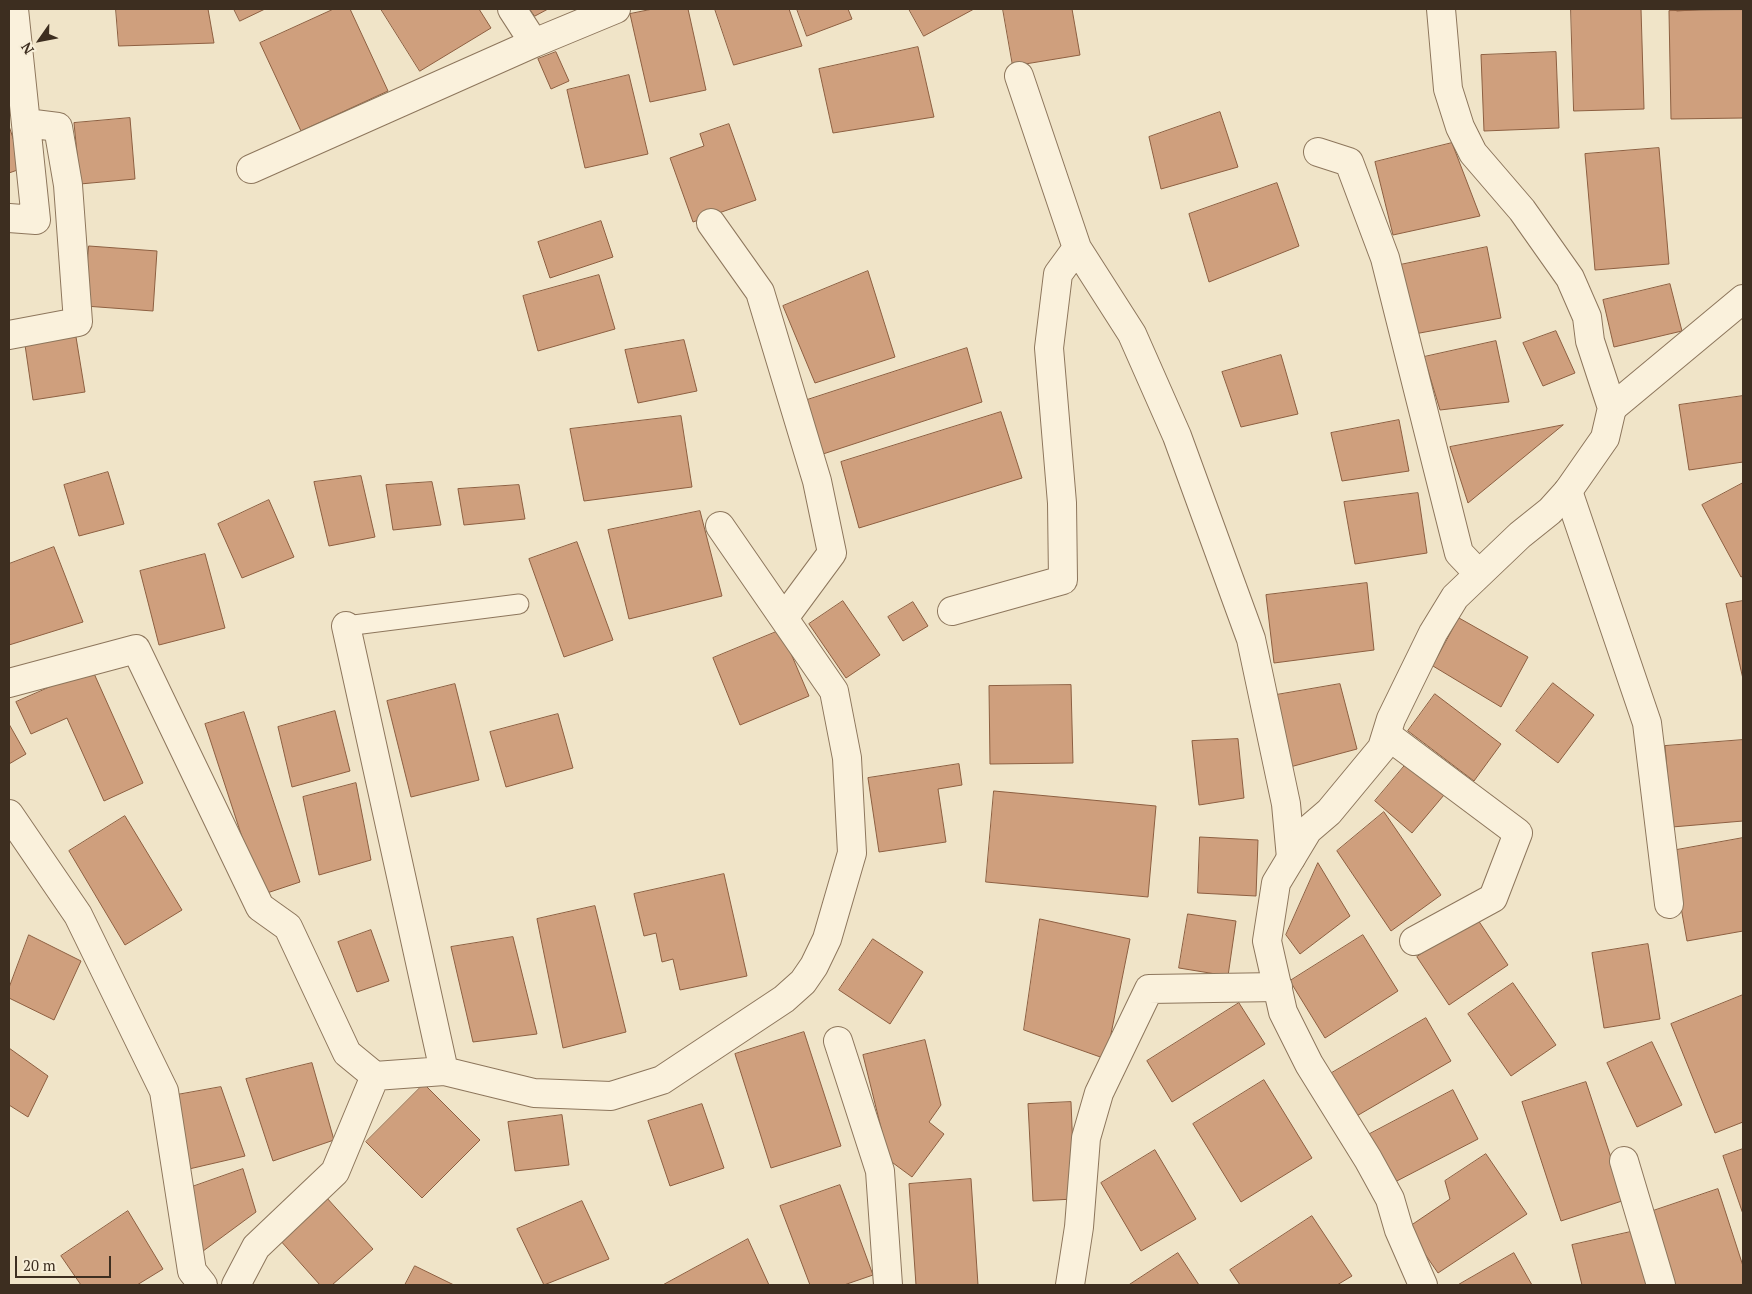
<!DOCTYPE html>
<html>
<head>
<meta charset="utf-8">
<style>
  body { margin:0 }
  #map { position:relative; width:1752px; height:1294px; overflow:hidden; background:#f0e4c8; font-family:"PT Serif",serif }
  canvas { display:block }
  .frame { position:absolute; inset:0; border:10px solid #3d2e20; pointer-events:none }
  .north { position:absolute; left:15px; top:15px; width:50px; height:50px; -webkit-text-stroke:4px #f7eed8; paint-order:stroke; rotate:237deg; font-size:14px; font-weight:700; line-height:20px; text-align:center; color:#3d2e20 }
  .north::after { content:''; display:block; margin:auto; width:18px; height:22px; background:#3d2e20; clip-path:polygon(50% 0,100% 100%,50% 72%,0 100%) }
  .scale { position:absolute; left:15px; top:1256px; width:96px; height:22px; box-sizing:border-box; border:2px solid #3d2e20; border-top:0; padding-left:6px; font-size:15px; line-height:18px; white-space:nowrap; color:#3d2e20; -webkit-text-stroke:4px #f7eed8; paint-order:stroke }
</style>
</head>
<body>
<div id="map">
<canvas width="1752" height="1294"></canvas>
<div class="frame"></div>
<div class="north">N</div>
<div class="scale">20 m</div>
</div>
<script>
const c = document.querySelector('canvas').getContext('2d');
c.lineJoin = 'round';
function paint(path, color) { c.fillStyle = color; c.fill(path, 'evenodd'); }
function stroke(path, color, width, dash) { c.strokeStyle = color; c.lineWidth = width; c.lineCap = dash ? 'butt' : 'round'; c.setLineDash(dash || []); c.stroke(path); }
const building = new Path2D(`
  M116 9H208L214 43 119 46Z
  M234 9H265L240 21Z
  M334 9H350L388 91 301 131 260 43Z
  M381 9H479L491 28 420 71Z
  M530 9H548L535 16Z
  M653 9H688L706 90 650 102 630 14Z
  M715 9H789L802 46 734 65Z
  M797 9H848L852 19 807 36Z
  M909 9H974L924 36Z
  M1003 9H1072L1080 55 1013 66Z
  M1571 9H1641L1644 109 1574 111Z
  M1677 9H1708L1677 11Z
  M1743 10V118L1671 119 1669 11Z
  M918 47 934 117 833 133 819 69Z
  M556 52 569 81 551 89 538 59Z
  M1556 52 1559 128 1484 131 1481 55Z
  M629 75 648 154 585 168 567 90Z
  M1220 112 1238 167 1161 189 1149 137Z
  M130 118 135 179 80 184 74 123Z
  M729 124 756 200 693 222 670 158 704 146 700 134Z
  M9 126 23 168 9 173Z
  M1452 143 1480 216 1393 235 1375 162Z
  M1659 148 1669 264 1595 270 1585 154Z
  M1277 183 1299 246 1209 282 1189 214Z
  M601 221 613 257 550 278 538 242Z
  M89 246 157 251 153 311 85 306Z
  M1487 247 1501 318 1409 335 1395 266Z
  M868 271 895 357 815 383 783 306Z
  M599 275 615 329 538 351 523 296Z
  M1670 284 1682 331 1614 347 1603 300Z
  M1556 331 1575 373 1543 386 1523 343Z
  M76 337 85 392 33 400 25 345Z
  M684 340 697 391 638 403 625 350Z
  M1496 341 1509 402 1440 410 1424 357Z
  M967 348 982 402 823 454 801 402Z
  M1281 355 1298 414 1241 427 1222 372Z
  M1743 396V462L1689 470 1679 405Z
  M1001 412 1022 478 859 528 841 462Z
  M681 416 692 487 584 501 570 429Z
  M1399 420 1409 471 1342 481 1331 433Z
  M1563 425 1468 503 1450 447Z
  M108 472 124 524 79 536 64 485Z
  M361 476 375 537 329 546 314 482Z
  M432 482 441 525 393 530 386 485Z
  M1743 483V576L1741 577 1702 505Z
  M519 485 525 519 464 525 458 489Z
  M1418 493 1427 553 1355 564 1344 502Z
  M269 500 294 557 242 578 218 524Z
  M700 511 722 596 629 619 608 530Z
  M577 542 613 640 564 657 529 559Z
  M54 547 83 622 9 645V564Z
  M205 554 225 628 159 645 140 571Z
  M1367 583 1374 650 1274 663 1266 595Z
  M843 601 880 655 846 678 809 624Z
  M1743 601V679L1726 604Z
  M913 602 928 626 903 641 888 617Z
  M1459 618 1528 657 1501 707 1433 666Z
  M781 630 809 696 740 725 713 658Z
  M92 669 143 783 104 801 67 718 31 734 16 702Z
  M1553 683 1594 715 1558 763 1516 731Z
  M455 684 479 780 411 797 387 701Z
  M1340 684 1357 749 1290 767 1276 695Z
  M1071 685 1073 763 990 764 989 686Z
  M1435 694 1501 744 1474 781 1408 731Z
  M335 711 350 771 292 787 278 727Z
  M244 712 300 882 261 895 205 724Z
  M558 714 573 768 506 787 490 732Z
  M9 724 26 754 9 764Z
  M1238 739 1244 798 1199 805 1192 741Z
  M1743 740V821L1672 827 1665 746Z
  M1407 763 1444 795 1412 833 1375 801Z
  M959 764 962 785 938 789 946 842 879 852 868 778Z
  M356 783 371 860 319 875 303 797Z
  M994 791 1156 806 1148 897 986 882Z
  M1384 812 1441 895 1391 931 1337 851Z
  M125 816 182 910 125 945 69 851Z
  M1200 837 1258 840 1256 896 1198 893Z
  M1743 838V931L1687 941 1671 851Z
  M1318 863 1350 916 1300 954 1286 935Z
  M724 874 747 976 680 990 673 959 662 962 656 933 644 936 634 894Z
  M595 906 626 1032 563 1048 537 919Z
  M1188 914 1236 921 1228 976 1179 968Z
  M1476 917 1508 965 1449 1005 1417 957Z
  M1040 919 1130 939 1106 1059 1024 1030Z
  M371 930 389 981 357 992 338 942Z
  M29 935 81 961 54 1020 9 998V988Z
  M1363 935 1398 991 1325 1038 1290 981Z
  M513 937 537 1034 473 1042 451 947Z
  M873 939 923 972 890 1024 839 990Z
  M1648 944 1660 1019 1604 1028 1592 953Z
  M1513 983 1556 1045 1511 1076 1468 1014Z
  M1743 995V1122L1715 1133 1671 1024Z
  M1239 1003 1265 1044 1172 1102 1147 1061Z
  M1426 1018 1451 1061 1355 1117 1330 1074Z
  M804 1032 841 1146 771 1168 735 1054Z
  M925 1040 941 1105 929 1122 944 1134 912 1177 889 1160 863 1055Z
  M1652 1042 1682 1105 1637 1127 1607 1063Z
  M9 1048 48 1076 28 1117 9 1105Z
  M312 1063 334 1140 273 1161 246 1079Z
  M1264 1080 1312 1158 1241 1202 1193 1124Z
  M1586 1082 1625 1200 1561 1221 1522 1102Z
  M424 1084 480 1140 422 1198 366 1142Z
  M221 1087 245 1156 189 1169 171 1096Z
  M1453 1090 1478 1139 1391 1184 1366 1136Z
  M1071 1102 1075 1199 1033 1201 1028 1104Z
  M702 1104 724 1168 670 1186 648 1121Z
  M562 1115 569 1165 515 1171 508 1122Z
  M1743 1149V1214L1723 1156Z
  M1155 1150 1196 1219 1141 1251 1101 1183Z
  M1486 1154 1527 1214 1438 1273 1407 1228 1450 1199 1445 1181Z
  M243 1169 256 1212 195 1257 189 1188Z
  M971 1179 978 1285H916L909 1184Z
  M840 1185 873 1275 844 1285H810L780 1206Z
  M1718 1189 1743 1266V1285H1671L1647 1213Z
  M326 1197 373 1249 332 1285H320L279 1239Z
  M582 1201 609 1259 544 1285 517 1229Z
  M128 1211 163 1269 137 1285H81L61 1256Z
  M1312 1216 1352 1276 1337 1285H1240L1230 1270Z
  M1635 1231 1647 1285H1582L1572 1245Z
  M748 1239 769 1285H663Z
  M1178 1253 1199 1285H1129Z
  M1514 1253 1532 1285H1458Z
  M415 1266 454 1285H405Z`);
paint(building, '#cf9f7d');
stroke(building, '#8d5f41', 1);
const service = new Path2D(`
  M346 626 519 604`);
const minor = new Path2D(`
  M512 9 534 43
  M1019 76 1077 248 1132 334 1177 436 1251 639 1286 804 1291 858
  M1318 152 1349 162 1385 258 1459 553 1478 573
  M251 169 534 43 616 9
  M9 218 36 220 14 9
  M711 223 760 292 817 481 832 553 784 618
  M9 335 78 322 68 185 58 127 26 123
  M1612 408 1743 299
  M1568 491 1647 723 1669 904
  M952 611 1063 580 1062 503 1049 348 1058 274 1077 248
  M346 626 444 1071
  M9 683 136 649 260 907 288 927 347 1053 375 1076
  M1387 735 1518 833 1493 898 1414 941
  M9 814 78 915 164 1091 192 1271 203 1285
  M838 1041 880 1171 888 1285
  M1624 1161 1661 1285
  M236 1285 256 1247 335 1172 375 1076 444 1071 534 1093 611 1096 662 1080 784 999 803 982 814 966 827 939 852 853 847 758 834 691 720 526
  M1070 1285 1079 1227 1086 1138 1099 1093 1149 989 1278 987`);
const tertiary = new Path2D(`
  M1423 1285 1399 1230 1390 1199 1368 1159 1309 1064 1283 1012 1267 941 1276 883 1308 830 1329 812 1382 748 1391 719 1433 633 1455 597 1520 535 1550 511 1568 491 1605 438 1612 408 1590 341 1587 317 1570 278 1522 210 1473 153 1460 127 1448 89 1441 9`);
stroke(service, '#8d765c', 21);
stroke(minor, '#8d765c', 30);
stroke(tertiary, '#8d765c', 30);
stroke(service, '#faf1dc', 19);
stroke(minor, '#faf1dc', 28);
stroke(tertiary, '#faf1dc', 28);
</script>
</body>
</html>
